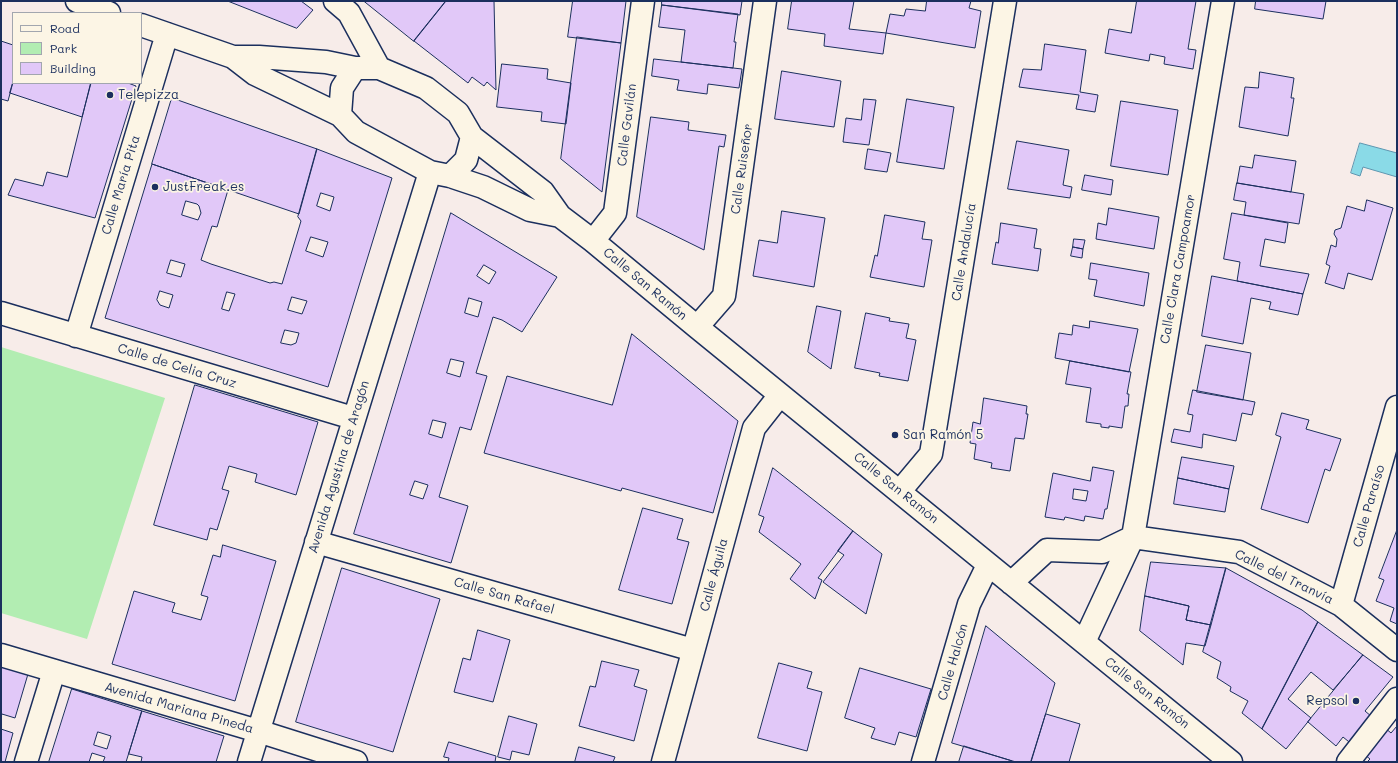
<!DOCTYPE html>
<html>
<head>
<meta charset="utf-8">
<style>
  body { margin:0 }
  #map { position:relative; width:1398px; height:763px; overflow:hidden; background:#f7ece9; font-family:Mali,sans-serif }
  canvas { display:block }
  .frame { position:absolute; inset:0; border:2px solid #1b2f5e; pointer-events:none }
  .legend { position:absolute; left:12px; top:12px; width:130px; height:72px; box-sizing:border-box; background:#fcf5e5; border:1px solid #a2a6af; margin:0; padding:5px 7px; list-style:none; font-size:12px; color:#1b2f5e }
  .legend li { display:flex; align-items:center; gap:8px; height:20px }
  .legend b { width:20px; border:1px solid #a2a6af }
</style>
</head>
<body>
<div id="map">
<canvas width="1398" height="763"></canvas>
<div class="frame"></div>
<ul class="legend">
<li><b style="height:5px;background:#fcf5e5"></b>Road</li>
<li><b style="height:11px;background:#b2edb2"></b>Park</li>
<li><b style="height:11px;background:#e1c8f8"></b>Building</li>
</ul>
</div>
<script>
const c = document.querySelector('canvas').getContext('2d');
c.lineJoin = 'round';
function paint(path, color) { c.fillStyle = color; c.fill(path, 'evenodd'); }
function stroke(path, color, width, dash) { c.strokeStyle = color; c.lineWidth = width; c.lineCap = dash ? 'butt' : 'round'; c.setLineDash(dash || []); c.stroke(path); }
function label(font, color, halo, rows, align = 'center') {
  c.font = font + ' Mali,sans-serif'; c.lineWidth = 3.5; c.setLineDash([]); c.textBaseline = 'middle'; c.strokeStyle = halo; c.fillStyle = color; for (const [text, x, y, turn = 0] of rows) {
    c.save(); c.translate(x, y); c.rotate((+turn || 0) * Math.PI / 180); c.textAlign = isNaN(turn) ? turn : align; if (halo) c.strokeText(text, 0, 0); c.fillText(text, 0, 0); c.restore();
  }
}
paint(new Path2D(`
  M1 347 165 398 87 639 1 613Z`), '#b2edb2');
const water = new Path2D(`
  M1360 143 1397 153V177L1363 167 1360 176 1351 173Z`);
paint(water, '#8adae7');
stroke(water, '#5e96b0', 1);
const building = new Path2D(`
  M228 1H301L313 10 297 28Z
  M364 1H446L414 41Z
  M446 1H494L496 90 487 82 484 86 472 77 468 83 414 41Z
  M573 1H626L621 43 568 37Z
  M662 1H742L740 15 662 5Z
  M792 1H854L849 29 886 33 883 54 824 46 825 34 788 29Z
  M927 1H971L969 8 981 11 975 48 886 33 890 14 904 16 906 9 925 11Z
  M1137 1H1196L1188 49 1196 50 1193 69 1164 64 1165 57 1150 54 1149 61 1105 53 1109 29 1131 33Z
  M1256 1H1326L1323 19 1255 9Z
  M662 5 738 14 734 42H736L733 68 681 62 685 30 659 27Z
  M577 37 621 43 602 192 561 159Z
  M1 41 13 45V82L8 101 1 99Z
  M1045 44 1086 50 1080 92 1098 95 1095 112 1076 109 1079 95 1019 87 1023 69 1041 70Z
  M654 59 742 69 739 88 708 84 707 94 677 90 679 80 652 76Z
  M502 64 548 69 547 79 571 83 566 124 541 121 542 112 497 107Z
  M782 71 841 81 834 127 775 119Z
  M1260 72 1294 78 1291 98H1294L1288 136 1239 127 1245 87 1258 88Z
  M13 82V83H91L82 117 10 93Z
  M91 83H128L136 86 95 218 8 195 15 179 43 186 47 172 67 177Z
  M172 98 317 149 299 214 152 164Z
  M864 99 876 100 869 145 843 142 846 118 861 120Z
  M907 99 954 107 944 169 897 162Z
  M1121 101 1178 110 1168 175 1111 166Z
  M651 117 689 122 688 130 726 135 724 147 719 146 704 250 637 217Z
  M1017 141 1069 150 1063 185 1072 187 1070 198 1008 189Z
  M317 149 392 178 328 387 105 318 152 164 228 190 217 227 212 226 201 260 211 264 270 283 274 282 282 284 301 221 298 217ZM321 193 334 197 330 211 317 206ZM186 201 197 204 199 206 201 213 198 220 182 215ZM311 237 328 242 323 257 306 251ZM171 260 185 264 181 277 167 273ZM160 291 173 295 169 308 160 305 157 300ZM227 292 235 294 229 311 222 309ZM292 297 307 301 302 314 288 310ZM285 330 299 333 296 343 291 345 281 343Z
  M868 149 891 153 887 172 865 169Z
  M1255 155 1296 161 1291 192 1237 183 1240 166 1252 168Z
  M1085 175 1113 180 1111 195 1082 190Z
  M1237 183 1304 194 1299 224 1244 215 1246 202 1234 200Z
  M1367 200 1393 208 1372 280 1348 273 1344 289 1325 283 1330 266 1326 264 1331 245 1336 247 1337 239 1334 234 1335 230 1341 228 1347 206 1364 211Z
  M1109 208 1159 217 1154 249 1096 239 1098 223 1106 225Z
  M782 211 825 218 814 287 753 276 759 240 777 243Z
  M451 213 557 277 522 332 502 320 493 317 476 373 487 376 471 430 460 427 439 497 468 506 451 563 354 534ZM484 265 496 272 489 284 477 276ZM469 298 482 302 478 317 465 313ZM451 359 464 362 460 377 447 373ZM433 420 446 423 442 438 429 434ZM415 481 428 485 423 499 410 495Z
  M1232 213 1288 223 1285 243 1265 239 1260 266 1309 274 1303 294 1237 281 1240 262 1224 259Z
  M885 215 925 222 922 239 932 240 924 287 870 277 875 255 877 256Z
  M1001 223 1037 229 1034 248 1041 249 1038 271 992 264 996 242 998 243Z
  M1074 239 1085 240 1083 249 1073 247Z
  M1073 247 1083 249 1082 258 1071 256Z
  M1091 263 1149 273 1144 306 1094 296 1097 280 1089 279Z
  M1212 276 1303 294 1298 315 1269 309 1271 302 1251 298 1243 344 1202 336Z
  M817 306 841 311 831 369 808 352Z
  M866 313 890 318 889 321 909 324 906 338 916 340 908 381 879 376 880 373 855 368Z
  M1090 321 1138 329 1129 372 1055 358 1059 333 1072 335 1073 325 1089 328Z
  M632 334 738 421 713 513 622 488 621 491 484 453 507 376 612 405Z
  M1206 345 1251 353 1243 400 1197 392Z
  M1070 361 1131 372 1127 394H1129L1128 406H1125L1122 428 1109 426V428L1101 427V424L1086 422 1091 388 1066 384Z
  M195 385 318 422 296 495 255 482 257 474 229 466 222 489 229 491 217 530 210 528 207 540 154 525Z
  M1193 390 1255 402 1252 415 1242 413 1236 441 1203 434 1202 448 1171 442 1174 429 1190 432 1193 415 1188 414Z
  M984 398 1027 406 1026 414H1028L1024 439 1015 438 1010 471 991 468 992 463 974 459 976 444 970 443 973 422 980 424Z
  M1282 413 1309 420 1306 429 1341 439 1330 471 1325 469 1308 523 1261 509 1281 437 1276 435Z
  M1182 457 1234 466 1229 489 1178 478Z
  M1093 467 1114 471 1107 509H1105L1103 519 1085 516 1084 521 1065 517 1064 520 1045 517 1053 473 1090 481ZM1074 489 1088 491 1086 501 1073 499Z
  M773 468 853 531 818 578 822 580 815 599 790 579 801 564 759 532 764 517 759 515Z
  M1178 478 1229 489 1225 512 1174 504Z
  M643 508 683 519 677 539 689 542 672 604 619 590Z
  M1397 530V624L1390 621 1394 608 1376 601 1384 580 1379 578Z
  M853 531 882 554 866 614 823 582 844 555 838 551Z
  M223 545 276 561 235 701 112 664 134 591 175 603 172 612 201 620 208 597 201 595 213 555 220 557Z
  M1151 562 1226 568 1211 625 1186 620 1189 606 1145 596Z
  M342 568 440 599 393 752 296 722Z
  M1226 568 1302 610 1318 622 1262 729 1242 713 1248 701 1230 691 1231 687 1217 678 1221 662 1203 652Z
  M1145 596 1189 606 1186 620 1211 625 1205 646 1186 643 1183 665 1140 631Z
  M1318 622 1363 655 1333 690 1311 672 1288 699 1311 718 1286 749 1262 729Z
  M986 626 1055 683 1031 762H1016L952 743Z
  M478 630 510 640 493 702 454 692 463 658 470 660Z
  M1363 655 1393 677 1365 711 1391 733 1397 726V762H1367L1370 759 1343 737 1336 746 1308 722Z
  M602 661 639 670 634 686 647 690 634 741 579 726 590 686 595 687Z
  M779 663 812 672 807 688 822 692 807 751 758 738Z
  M1 666 28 674 15 718 2 714 1 717Z
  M860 668 931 689 916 737 899 732 895 745 871 738 875 728 845 718Z
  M72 689 142 711 126 762H103L105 757 92 753 89 762H49ZM98 732 111 736 107 749 94 745Z
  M142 711 224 736 216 762H141L142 757 129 754Z
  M1046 714 1080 724 1069 762H1031Z
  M509 716 537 724 529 755 512 751 510 760 498 757Z
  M1 729 13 733 5 762H1Z
  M449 742 496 756 495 762H448L449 758 444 757Z
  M964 746 1009 760 1012 761 1011 762H959Z
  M579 747 615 757 613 762H575Z`);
paint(building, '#e1c8f8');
stroke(building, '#1b2f5e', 1);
const minor = new Path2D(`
  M77 1 109 13
  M335 1 349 13 379 68
  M141 25 233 57 255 74 340 115 356 132 430 172 450 176 483 187 530 210 560 216
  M233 57H259L326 62 355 68H379L426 88 458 113 472 137 543 192 560 216 593 241 697 327 1231 762
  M340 115 342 88 355 68
  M450 176 466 160 472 137
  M593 241 615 213 643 1
  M1 313 353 418
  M697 327 724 296 765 1
  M76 336 167 34
  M900 491 931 454 1005 1
  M1133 537 1239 552 1341 605 1397 650
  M316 542 693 650
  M1011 583 1047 550 1102 552 1133 537
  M1341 605 1397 407
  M1084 642 1133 537 1223 1
  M1 655 258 731 356 762
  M26 762 54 671
  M249 762 430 172
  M663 762 754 428 780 395
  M923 762 969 604 988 565
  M1348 762 1397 699`);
stroke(minor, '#1b2f5e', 25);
stroke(minor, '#fcf5e5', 22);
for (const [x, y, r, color] of [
  [110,95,4,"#1b2f5e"],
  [155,187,4,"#1b2f5e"],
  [895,435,4,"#1b2f5e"],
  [1356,701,4,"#1b2f5e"]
]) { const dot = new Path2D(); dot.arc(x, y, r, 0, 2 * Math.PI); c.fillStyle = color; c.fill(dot); stroke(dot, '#fcf5e5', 1.5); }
label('13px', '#1b2f5e', '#fcf5e5', [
  ["Telepizza",118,95],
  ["JustFreak.es",163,187],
  ["San Ramón 5",903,435],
  ["Repsol",1348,701,"right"]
], 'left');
label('13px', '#1b2f5e', '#fcf5e5', [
  ["Calle Gavilán",627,125,-83],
  ["Calle Ruiseñor",742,169,-82],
  ["Calle María Pita",121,185,-73],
  ["Calle Andalucía",964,252,-81],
  ["Calle Clara Campoamor",1178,269,-80],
  ["Calle San Ramón",645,284,40],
  ["Calle de Celia Cruz",177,366,17],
  ["Avenida Agustina de Aragón",339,467,-73],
  ["Calle San Ramón",896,488,39],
  ["Calle Paraíso",1369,506,-74],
  ["Calle Águila",714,575,-75],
  ["Calle del Tranvía",1284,577,26],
  ["Calle San Rafael",504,596,16],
  ["Calle Halcón",953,662,-74],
  ["Calle San Ramón",1147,693,39],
  ["Avenida Mariana Pineda",179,708,16]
]);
</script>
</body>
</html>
